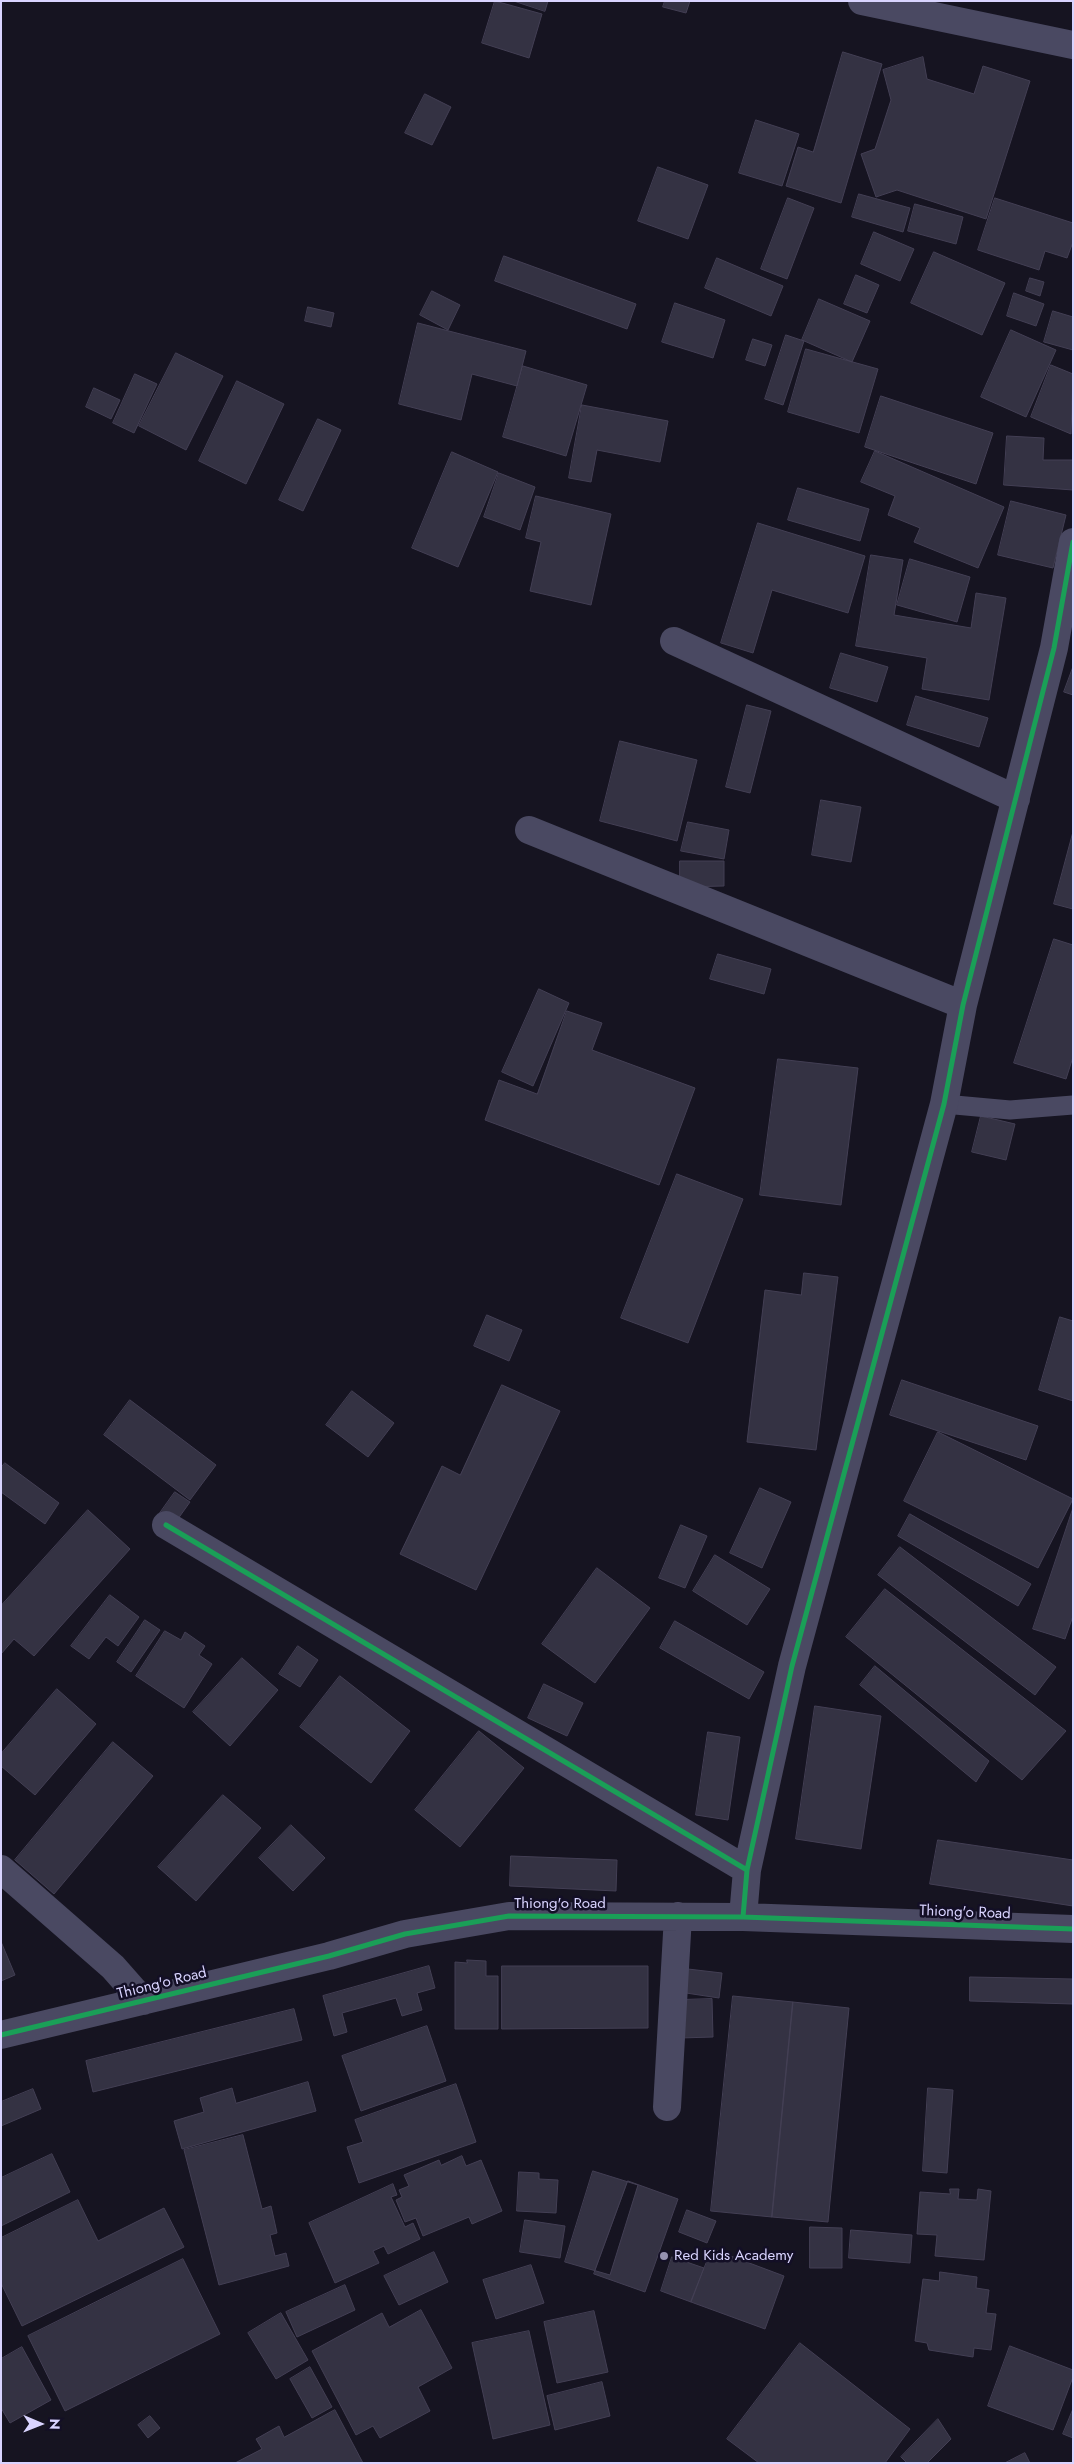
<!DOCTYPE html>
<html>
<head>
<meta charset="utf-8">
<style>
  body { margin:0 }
  #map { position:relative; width:1074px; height:2464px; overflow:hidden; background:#161421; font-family:Jost,sans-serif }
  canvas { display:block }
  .frame { position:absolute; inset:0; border:2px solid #d9d4ff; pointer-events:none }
  .north { position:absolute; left:15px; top:2399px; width:50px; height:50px; -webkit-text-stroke:4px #130f26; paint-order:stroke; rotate:91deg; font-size:14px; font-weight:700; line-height:20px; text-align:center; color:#d9d4ff }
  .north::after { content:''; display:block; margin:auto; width:18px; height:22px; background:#d9d4ff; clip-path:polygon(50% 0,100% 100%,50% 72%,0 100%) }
</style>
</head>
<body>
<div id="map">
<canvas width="1074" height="2464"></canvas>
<div class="frame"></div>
<div class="north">N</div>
</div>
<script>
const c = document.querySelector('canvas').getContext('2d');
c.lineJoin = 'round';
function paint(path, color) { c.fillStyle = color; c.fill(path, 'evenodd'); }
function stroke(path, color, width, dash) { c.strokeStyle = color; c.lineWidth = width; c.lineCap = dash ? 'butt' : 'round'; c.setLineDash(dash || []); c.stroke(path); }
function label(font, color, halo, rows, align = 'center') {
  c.font = font + ' Jost,sans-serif'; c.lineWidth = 5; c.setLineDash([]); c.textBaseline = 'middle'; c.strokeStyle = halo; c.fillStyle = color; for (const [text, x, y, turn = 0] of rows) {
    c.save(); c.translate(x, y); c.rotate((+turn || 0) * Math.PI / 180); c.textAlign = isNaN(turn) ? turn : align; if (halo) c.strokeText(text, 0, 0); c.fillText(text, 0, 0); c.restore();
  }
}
const building = new Path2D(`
  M495 1 542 14 529 58 482 43Z
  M514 1H548L545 11Z
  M665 1H690L686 13 663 7Z
  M843 52 882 64 841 203 786 186 798 147 813 152Z
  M923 57 927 79 974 94 983 66 1030 81 986 219 897 190 876 197 861 154 875 149 891 100 883 70Z
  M425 94 451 107 432 145 405 133Z
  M756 120 799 134 782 186 739 173Z
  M658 167 708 185 688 239 638 221Z
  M859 194 910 208 903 232 852 217Z
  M788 198 814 208 787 279 761 269Z
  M995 198 1073 223V242L1067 258 1045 251 1039 270 978 250Z
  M915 204 963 217 956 244 908 231Z
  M874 232 914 249 900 281 861 264Z
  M934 252 1005 283 982 335 911 303Z
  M504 256 636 304 627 329 495 281Z
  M717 258 783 286 771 316 705 288Z
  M856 275 879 285 867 313 844 304Z
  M1030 278 1044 282 1040 296 1026 291Z
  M432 291 460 305 448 330 420 315Z
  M1014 293 1044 304 1036 326 1007 316Z
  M819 299 870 321 852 362 802 340Z
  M675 303 725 320 713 358 662 342Z
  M308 307 334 313 331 327 305 321Z
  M1053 311 1073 317V350L1044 342Z
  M418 323 526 351 517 386 472 374 461 420 399 404Z
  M1011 330 1056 350 1026 417 981 397Z
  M786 335 804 341 783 405 765 399Z
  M753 339 772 345 765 366 746 360Z
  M806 349 878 369 859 433 788 412Z
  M176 353 223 376 186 450 139 426Z
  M1051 365 1073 374 1071 434 1031 417Z
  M523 366 587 385 566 456 503 437Z
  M135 374 157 384 134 433 113 423Z
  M237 381 284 404 246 484 199 461Z
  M94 388 120 400 111 419 86 407Z
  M881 396 993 433 976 484 865 447Z
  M582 405 668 421 660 462 597 450 591 482 569 478Z
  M318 419 341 430 303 511 279 500Z
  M1007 436 1044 438 1043 460H1073V490L1004 485Z
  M875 451 1004 507 978 568 914 542 920 528 888 515 895 496 861 482Z
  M452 452 498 472 458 567 412 548Z
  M499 473 535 487 520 530 484 517Z
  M798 488 869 509 860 541 788 520Z
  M536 496 611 514 591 605 530 591 541 542 526 538Z
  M1011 501 1066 515 1053 568 998 555Z
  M758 523 865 556 848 613 772 590 753 653 721 643Z
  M871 555 903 560 894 615 971 628 976 593 1006 598 989 700 922 689 927 658 856 646Z
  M910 559 970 577 957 622 897 605Z
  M841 653 888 667 877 702 830 688Z
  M1073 667V695L1064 692Z
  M916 696 988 718 979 747 907 725Z
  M747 705 771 711 750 793 726 787Z
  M620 741 697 760 677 841 600 821Z
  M821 800 861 807 851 862 812 855Z
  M688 822 729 830 724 859 681 851Z
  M1073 832V909L1054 904Z
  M680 861H724V886L680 887Z
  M1054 939 1073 945V1057L1066 1079 1014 1063Z
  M718 954 771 969 764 994 710 979Z
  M539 989 569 1003 533 1086 502 1072Z
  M567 1011 602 1023 592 1050 695 1088 659 1185 485 1120 499 1080 537 1094Z
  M778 1059 858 1068 841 1205 760 1195Z
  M981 1116 1015 1124 1006 1160 972 1152Z
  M677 1174 743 1199 688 1343 621 1318Z
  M804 1273 838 1277 816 1450 747 1442 765 1290 801 1295Z
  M487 1315 522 1330 509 1361 474 1346Z
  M1060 1317 1073 1321V1401L1039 1390Z
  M902 1380 1038 1426 1026 1460 890 1415Z
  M502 1385 560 1411 476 1590 400 1554 442 1466 460 1475Z
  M352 1391 394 1423 368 1457 326 1425Z
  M130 1400 216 1465 190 1500 104 1435Z
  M938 1432 1073 1499 1038 1568 904 1501Z
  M5 1463 59 1503 45 1524 1 1492V1468Z
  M760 1488 791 1502 762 1568 730 1553Z
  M175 1492 190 1502 175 1523 160 1513Z
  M1073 1508V1616L1065 1639 1033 1629Z
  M88 1510 130 1549 34 1656 14 1639 1 1654V1606Z
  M910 1514 1031 1584 1018 1606 898 1536Z
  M681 1525 707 1536 685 1588 659 1578Z
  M900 1547 1056 1667 1035 1695 878 1575Z
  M715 1555 770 1589 747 1625 693 1591Z
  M597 1568 650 1608 595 1683 542 1644Z
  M885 1589 1066 1731 1022 1780 846 1637Z
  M110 1595 139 1617 118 1646 106 1637 89 1659 71 1646Z
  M145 1620 160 1630 131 1672 117 1662Z
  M675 1621 764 1672 749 1699 660 1648Z
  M165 1631 181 1640 185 1632 205 1646 199 1655 212 1664 184 1708 136 1676Z
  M298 1646 318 1660 300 1687 279 1674Z
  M242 1658 278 1690 230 1746 193 1712Z
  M875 1666 989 1761 976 1782 860 1685Z
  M340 1676 410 1731 371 1783 300 1727Z
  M544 1684 583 1703 567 1736 528 1718Z
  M57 1689 96 1724 35 1795 1 1766V1754Z
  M815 1706 881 1716 861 1849 796 1839Z
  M479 1731 524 1768 460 1847 415 1810Z
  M708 1732 740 1737 728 1820 696 1815Z
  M113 1742 153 1776 54 1894 15 1860Z
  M223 1795 261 1828 196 1901 158 1867Z
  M291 1825 325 1858 293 1891 259 1858Z
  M938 1840 1073 1860V1906L930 1884Z
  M511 1856 617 1860 616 1891 510 1886Z
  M2 1944 15 1975 1 1981V1945Z
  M467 1960 486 1961V1976H498V2029H455V1962L467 1963Z
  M429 1966 435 1988 417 1993 422 2010 402 2016 396 1998 342 2013 347 2032 334 2036 323 1996Z
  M502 1966H648V2028L502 2029Z
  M688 1969 722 1973 719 1998 686 1993Z
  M970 1977 1073 1979V2004L970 2001Z
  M733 1996 793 2002 772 2217 711 2211Z
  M712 1999 713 2037 680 2038V2000Z
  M793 2002 849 2008 828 2222 772 2217Z
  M294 2009 302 2040 93 2092 86 2061Z
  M427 2026 446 2081 361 2111 342 2056Z
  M308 2082 316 2111 182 2149 174 2121 204 2112 200 2098 232 2088 236 2103Z
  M456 2084 476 2142 359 2183 347 2147 363 2142 355 2120Z
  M928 2088 953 2090 947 2173 923 2171Z
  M33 2089 41 2109 1 2126V2102Z
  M243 2135 262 2209 271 2206 277 2233 270 2235 275 2256 286 2253 289 2266 219 2285 184 2150Z
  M52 2154 70 2192 1 2226V2178Z
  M462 2156 466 2166 481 2160 502 2211 472 2224 469 2217 423 2236 416 2218 405 2222 396 2200 402 2197 399 2190 409 2186 404 2175 439 2160 441 2165Z
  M593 2171 638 2185 610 2275 565 2262Z
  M519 2172 539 2173V2179L558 2180 556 2213 517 2211Z
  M628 2181 678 2199 645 2292 594 2274Z
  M393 2184 397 2195 391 2197 405 2227 413 2223 420 2239 388 2254 384 2246 373 2251 379 2263 335 2283 309 2223Z
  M950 2189H959L958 2199 977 2200 978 2189 991 2191 984 2260 935 2256 937 2235 917 2234 920 2192 950 2194Z
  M78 2200 98 2241 164 2208 184 2247 22 2326 1 2283V2238Z
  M687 2210 716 2221 707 2243 679 2232Z
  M525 2220 565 2226 560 2258 520 2252Z
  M810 2227 842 2228V2268H810Z
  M851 2230 912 2235 910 2263 849 2258Z
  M712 2249 784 2276 765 2329 691 2302Z
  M434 2252 448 2282 399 2305 384 2276Z
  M672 2257 704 2268 691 2302 661 2291Z
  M183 2259 220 2334 65 2411 28 2336Z
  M531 2265 544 2303 496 2319 483 2280Z
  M940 2272 977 2277 976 2288 989 2290 986 2313 996 2314 991 2350 974 2348 973 2357 929 2350 927 2343 915 2341 923 2279 939 2281Z
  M345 2285 355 2310 297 2337 286 2312Z
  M421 2310 452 2368 418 2387 430 2411 380 2438 373 2426 356 2435 312 2351 382 2313 389 2327Z
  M594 2311 608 2372 557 2383 544 2322Z
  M281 2313 308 2360 276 2379 248 2333Z
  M529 2331 550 2425 493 2439 472 2343Z
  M800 2343 910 2429 885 2463H759L727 2439Z
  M1010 2346 1073 2370V2377L1053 2430 988 2406Z
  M22 2347 51 2400 10 2423 1 2408V2359Z
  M310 2367 332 2407 312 2418 290 2379Z
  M602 2382 610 2416 555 2430 547 2396Z
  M1073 2409V2438L1063 2434Z
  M335 2410 363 2463H235L262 2449 256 2439 279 2426 284 2437Z
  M150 2416 160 2428 148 2438 138 2425Z
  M938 2419 951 2439 927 2463H907L901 2457Z
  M1025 2453 1030 2463H1005Z`);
paint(building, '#343243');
stroke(building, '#433f54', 1);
stroke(new Path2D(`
  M944 1104 1010 1110 1073 1105`), '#4a4962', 19);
stroke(new Path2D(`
  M862 1 1073 45
  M674 641 1016 799
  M529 830 963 1005
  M166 1525 747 1870
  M1 1869 113 1967 143 2001
  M743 1917 747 1870 792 1666 944 1104 963 1005 1054 648 1073 542
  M1 2035 329 1956 405 1934 509 1916 743 1917 1073 1929
  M667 2107 678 1916`), '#4a4962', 28);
stroke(new Path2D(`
  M166 1525 747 1870
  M743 1917 747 1870 792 1666 944 1104 963 1005 1054 648 1073 542
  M1 2035 329 1956 405 1934 509 1916 743 1917 1073 1929`), '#1a9f57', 5);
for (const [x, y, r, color] of [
  [664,2256,5,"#9591b1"]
]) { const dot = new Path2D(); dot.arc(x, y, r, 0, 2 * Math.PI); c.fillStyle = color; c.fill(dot); stroke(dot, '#130f26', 2); }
label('15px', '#d9d4ff', '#130f26', [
  ["Thiong'o Road",560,1904],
  ["Thiong'o Road",965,1913,2],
  ["Thiong'o Road",162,1984,-14]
]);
label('15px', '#d9d4ff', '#130f26', [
  ["Red Kids Academy",674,2256]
], 'left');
</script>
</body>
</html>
